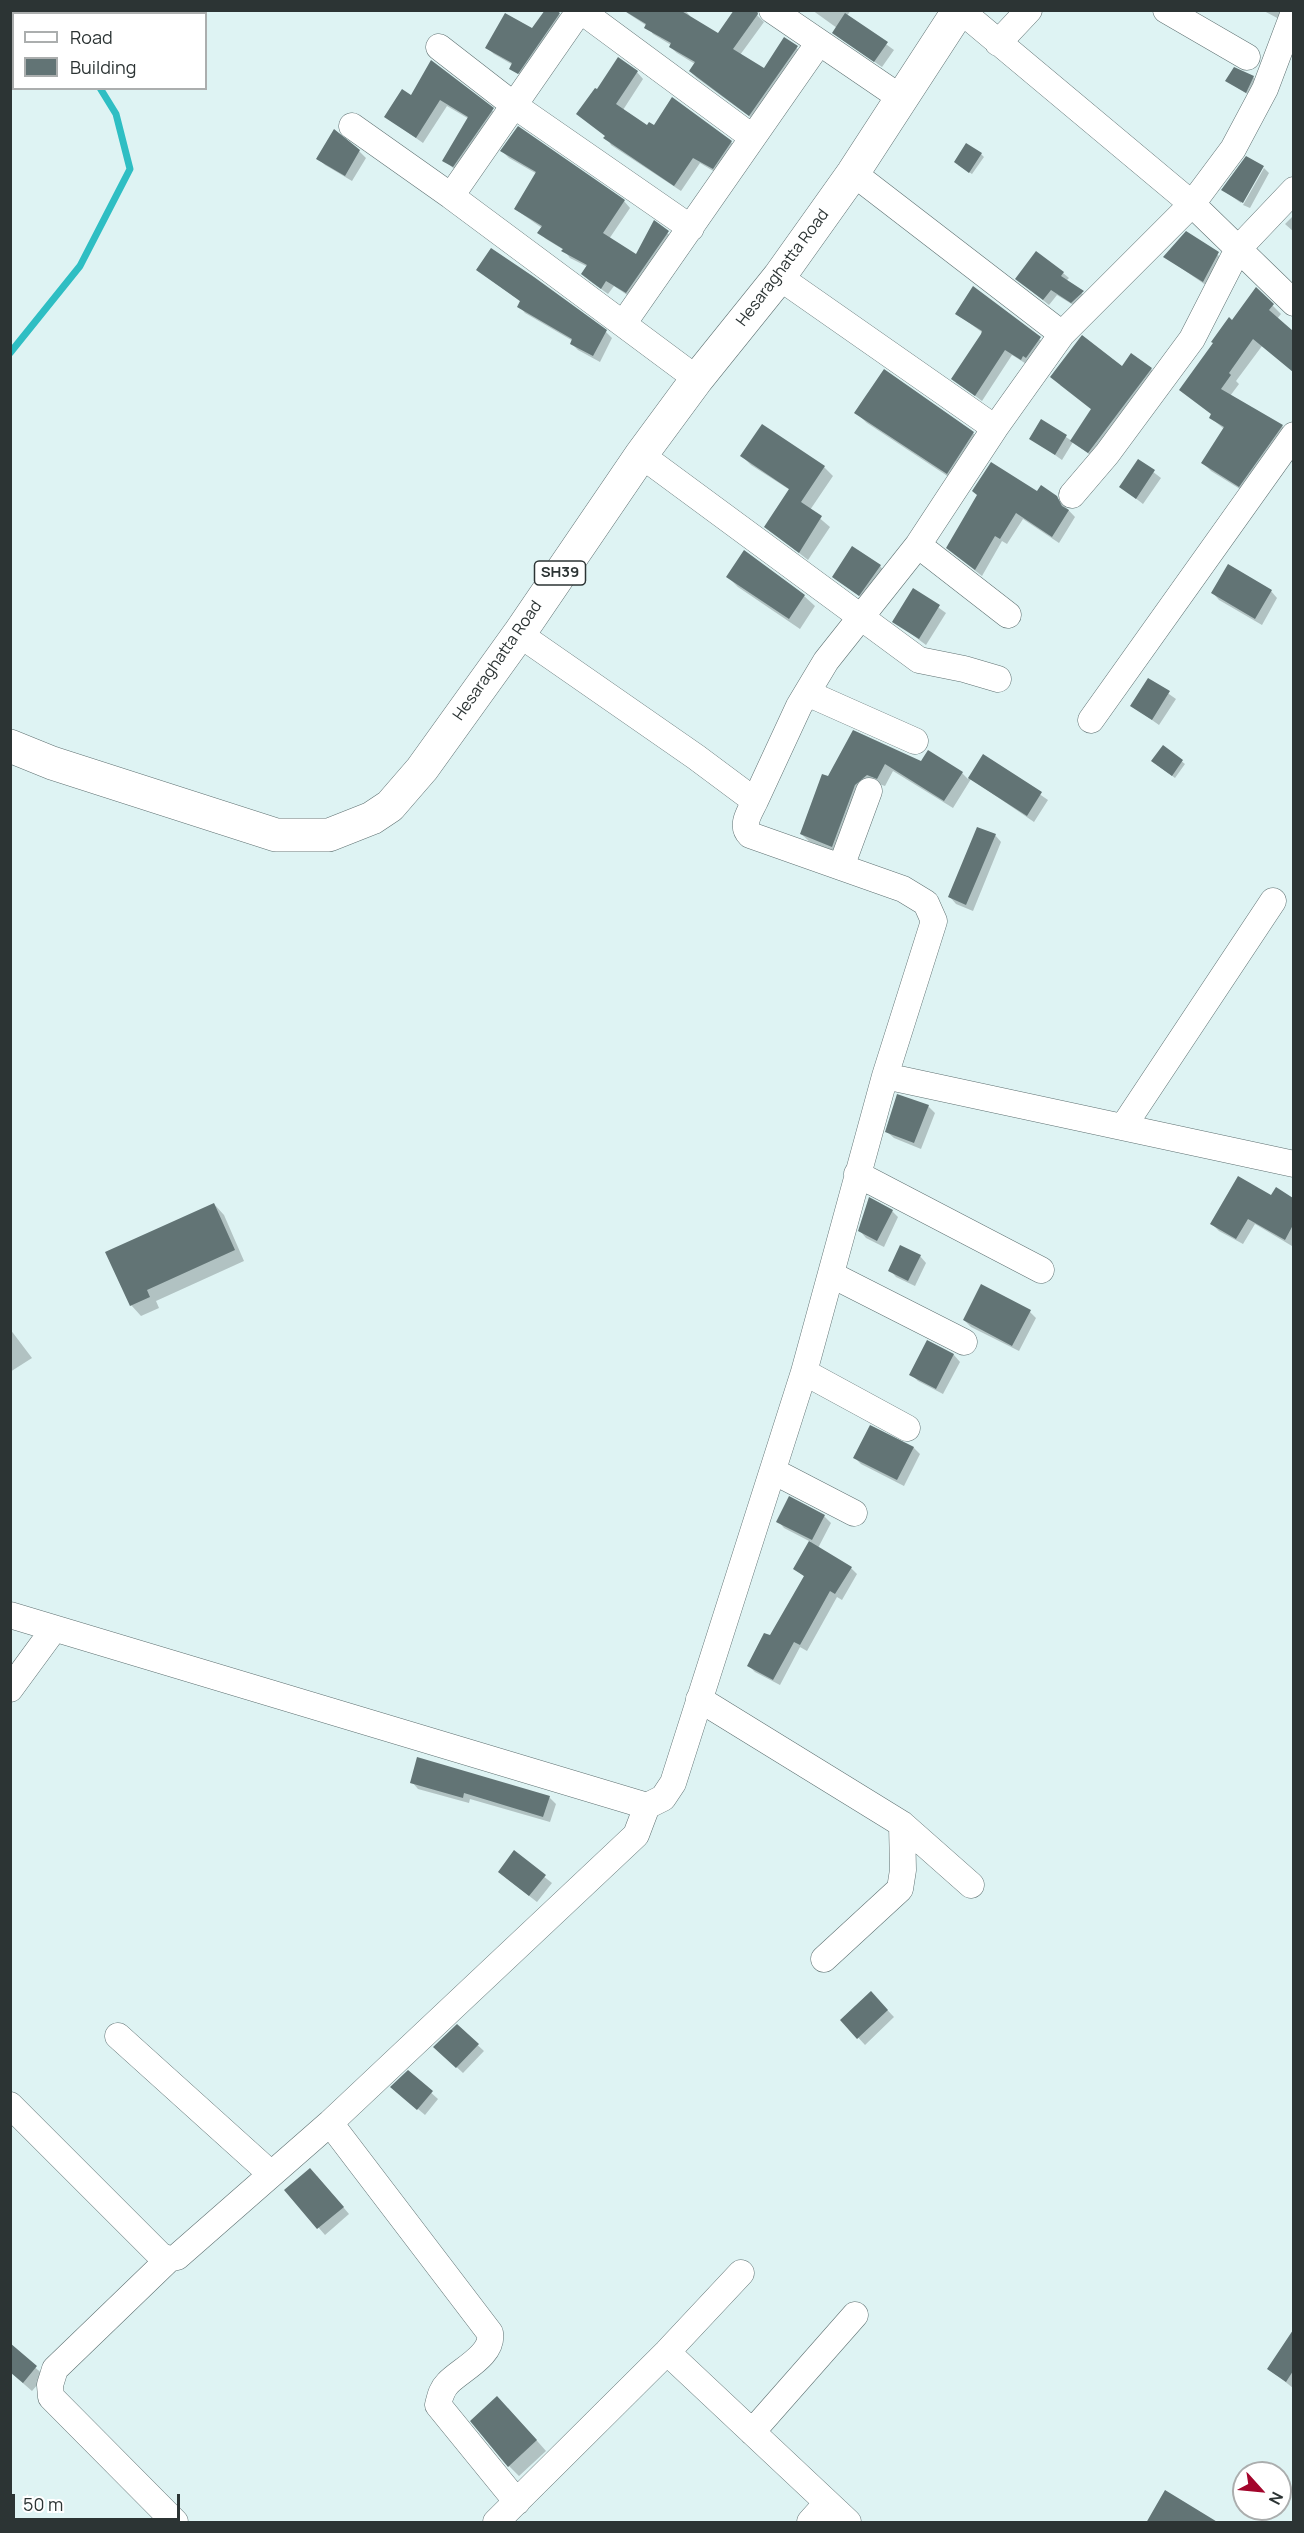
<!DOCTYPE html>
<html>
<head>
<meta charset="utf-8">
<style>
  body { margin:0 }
  #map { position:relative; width:1304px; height:2533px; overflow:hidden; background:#def3f3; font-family:Manrope,sans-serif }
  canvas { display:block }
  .frame { position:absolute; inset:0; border:12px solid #2c3434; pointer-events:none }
  .legend { position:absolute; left:12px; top:12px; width:195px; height:78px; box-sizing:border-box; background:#fff; border:2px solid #abaeae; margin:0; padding:8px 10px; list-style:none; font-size:18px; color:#2c3434 }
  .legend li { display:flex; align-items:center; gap:12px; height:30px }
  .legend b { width:30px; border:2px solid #abaeae }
  .north { position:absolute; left:1232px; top:2461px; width:60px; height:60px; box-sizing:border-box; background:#fff; border:2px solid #abaeae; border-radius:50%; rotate:117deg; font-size:16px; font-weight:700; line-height:24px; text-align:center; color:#2c3434 }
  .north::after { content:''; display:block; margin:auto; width:21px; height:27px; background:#a3052b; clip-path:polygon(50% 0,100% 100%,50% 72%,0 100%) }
  .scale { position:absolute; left:12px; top:2494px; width:168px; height:27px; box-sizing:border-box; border:3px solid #2c3434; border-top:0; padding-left:8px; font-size:18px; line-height:21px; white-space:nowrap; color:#2c3434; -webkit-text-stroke:4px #fff; paint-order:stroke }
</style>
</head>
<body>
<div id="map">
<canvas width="1304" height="2533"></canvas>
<div class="frame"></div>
<ul class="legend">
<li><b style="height:8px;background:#fff"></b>Road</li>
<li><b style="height:16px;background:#627475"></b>Building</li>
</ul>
<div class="north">N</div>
<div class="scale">50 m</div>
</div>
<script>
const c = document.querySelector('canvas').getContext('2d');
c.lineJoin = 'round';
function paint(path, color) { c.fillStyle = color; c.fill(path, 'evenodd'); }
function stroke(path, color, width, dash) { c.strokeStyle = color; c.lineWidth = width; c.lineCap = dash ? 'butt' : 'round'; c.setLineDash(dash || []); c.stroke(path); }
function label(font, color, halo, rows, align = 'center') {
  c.font = font + ' Manrope,sans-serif'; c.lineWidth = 6; c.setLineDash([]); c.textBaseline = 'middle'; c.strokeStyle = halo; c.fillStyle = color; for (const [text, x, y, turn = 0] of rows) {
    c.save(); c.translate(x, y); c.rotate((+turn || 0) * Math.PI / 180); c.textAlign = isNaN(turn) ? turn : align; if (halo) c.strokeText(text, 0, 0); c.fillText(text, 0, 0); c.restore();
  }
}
paint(new Path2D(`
  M623 10H685L690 16 689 18 719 35 757 15 764 22 740 55 765 70 785 39 804 54 757 122 697 78 690 71 695 64 677 53 670 47 671 45 653 34 647 26Z
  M812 10H851L847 16 894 50 882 67 841 39 834 33 837 28Z
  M1262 10H1289L1283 21Z
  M559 14 565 21 525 79 511 68 513 65 494 54 487 48 533 30Z
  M432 62 499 116 460 173 444 161 469 119 447 106 423 143 386 117 411 97Z
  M637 72 643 79 623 110 648 127 731 142 738 149 720 175 700 163 681 191 611 145 606 136 578 114Z
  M1253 77 1256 80 1249 95 1227 81Z
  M359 151 366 158 352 181 325 165 318 158Z
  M502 151 624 201 630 208 609 239 636 257 654 223 675 239 633 299 614 286 608 294 590 281 583 274 588 267 570 258 564 250 546 239 539 233 542 228 515 209 537 174 509 158Z
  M981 154 984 157 972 174 958 165Z
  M1261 167 1241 203 1223 190Z
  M1264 168 1269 173 1250 208 1243 205Z
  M1294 215V232L1285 224Z
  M1186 233 1225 260 1210 288 1165 257Z
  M478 270 606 332 612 338 600 362 578 350 572 344 573 341 525 313 519 306 521 302Z
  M1063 273 1069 278 1066 281 1088 298 1078 308 1057 295 1049 305 1023 284Z
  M973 289 1047 345 1028 365 1012 355 982 401 953 379 983 333 957 314Z
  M1256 289 1281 314 1277 319 1294 332V371L1262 346 1236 381 1239 384 1230 396 1282 426 1290 434 1248 494 1211 471 1203 463 1224 429 1211 418 1213 415 1181 390Z
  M1122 368 1151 369 1160 377 1097 460 1073 442 1062 460 1031 438 1042 421 1072 441 1092 410 1060 385Z
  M884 371 973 433 984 443 958 483 867 423 856 413Z
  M742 456 824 467 833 476 810 510 830 527 808 560 766 527 790 490 751 465Z
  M1139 461 1161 478 1143 504 1121 487Z
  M1037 493 1056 497 1075 517 1059 543 1023 519 1007 544 1002 541 982 576 954 554Z
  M744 552 804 596 815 606 800 629 738 587 728 577Z
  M880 566 886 573 866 601 834 577Z
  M914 590 946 613 926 645 894 621Z
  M1271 591 1277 598 1262 625 1219 600 1213 593Z
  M1149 680 1176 699 1159 725 1132 706Z
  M854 732 922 763 962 773 968 779 984 756 1048 800 1034 822 971 779 953 808 893 771 885 786 876 783 841 854 810 842 801 834Z
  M1163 747 1185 764 1175 778 1156 764Z
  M995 835 1001 842 973 911 956 904 950 897Z
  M928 1106 935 1113 921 1149 894 1138 887 1132Z
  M1276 1189 1294 1199 1292 1246 1255 1224 1243 1244 1219 1231 1212 1224 1272 1197Z
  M214 1204 224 1215 244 1261 156 1301 159 1308 141 1316 131 1305Z
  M892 1211 898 1217 884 1247 866 1238 860 1231Z
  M920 1256 926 1263 915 1286 896 1277 890 1270Z
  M1030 1312 1036 1318 1019 1351 971 1327 964 1320Z
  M10 1329 32 1358 10 1372Z
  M928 1342 954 1355 960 1362 943 1394 918 1381 911 1374Z
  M870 1427 914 1448 920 1454 904 1486 861 1464 854 1457Z
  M789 1498 824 1516 831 1523 818 1548 851 1568 857 1574 842 1600 837 1597 807 1651 800 1647 780 1685 755 1672 749 1666 770 1637 805 1577 795 1569 811 1542 784 1528 778 1521Z
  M412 1782 549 1797 556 1804 550 1822 470 1799 469 1803 418 1789Z
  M514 1853 552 1883 537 1902 506 1878Z
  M871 1993 894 2017 865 2045 842 2020Z
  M457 2026 484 2051 463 2073 435 2047Z
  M408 2072 438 2099 425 2115 399 2093Z
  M317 2176 349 2214 325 2235 286 2190Z
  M1286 2343 1294 2348 1293 2388 1269 2369Z
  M10 2346 45 2376 32 2391 10 2372Z
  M508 2408 546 2451 519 2476 509 2466Z`), '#0003');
stroke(new Path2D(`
  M10 353 80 266 130 169 116 114 100 88`), '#2ebec3', 7);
paint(new Path2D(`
  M545 10H556L560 13 518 74 509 69 512 63 485 48 505 13 532 28Z
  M623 10H680L718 33 734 10H757L758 14 733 49 764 68 784 37 798 46 749 116 689 71 695 62 669 47 671 43 644 28 646 24Z
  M845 13 888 42 874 62 832 33Z
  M618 57 638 71 616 104 647 125 649 122 654 125 672 97 732 141 713 169 693 158 674 186 603 138 605 136 576 114 595 88 597 89Z
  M431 60 494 108 453 167 442 161 468 117 440 100 416 138 384 117 402 89 411 95Z
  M1234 67 1254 76 1246 93 1225 81Z
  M518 126 625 200 603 233 636 254 654 220 669 231 626 293 606 281 601 289 581 274 587 265 561 251 563 249 537 233 542 226 514 209 536 172 500 151Z
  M334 129 360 150 345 176 316 159Z
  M966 143 982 153 969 173 954 162Z
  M1246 156 1264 166 1243 203 1221 190Z
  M1186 231 1219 252 1203 282 1163 257Z
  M491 248 534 277 607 330 593 356 570 344 572 339 517 307 520 301 476 270Z
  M1036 251 1064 272 1061 276 1084 291 1071 303 1051 290 1043 300 1015 279Z
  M973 286 1041 337 1026 358 1023 356 1021 360 1005 350 975 396 951 379 981 334 982 331 955 314Z
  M1256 287 1274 304 1269 310 1293 331V372L1253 339 1229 373 1231 375 1221 389 1283 425 1239 487 1201 463 1224 427 1209 418 1211 414 1179 390 1213 343 1211 342 1229 317 1232 320Z
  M1082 335 1122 366 1131 353 1152 368 1088 453 1070 441 1091 409 1050 377Z
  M884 369 974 432 947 474 854 413Z
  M1041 419 1067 435 1055 455 1029 439Z
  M762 424 825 466 801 502 822 516 799 553 764 527 789 489 740 456Z
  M1138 459 1155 470 1136 499 1119 487Z
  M991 462 1037 491 1041 485 1057 496 1062 506 1069 510 1052 537 1016 513 1000 539 995 536 975 570 946 548 977 495 972 491Z
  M852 546 881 565 859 596 832 577Z
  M744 550 805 595 789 619 726 577Z
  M1228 564 1272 590 1255 619 1211 593Z
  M913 588 940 605 919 639 892 622Z
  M1148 678 1170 691 1152 720 1130 706Z
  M853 730 921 761 928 750 963 772 944 801 885 764 877 779 867 775 855 785 832 847 800 834 822 774 828 776Z
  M1163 745 1183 760 1172 776 1151 761Z
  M983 754 1042 792 1027 816 968 778Z
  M977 827 996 834 966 905 948 897Z
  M897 1094 929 1105 914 1143 885 1132Z
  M1238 1176 1271 1195 1276 1187 1293 1198V1225L1285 1240 1248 1219 1236 1239 1210 1224Z
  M869 1197 893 1210 877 1241 858 1231Z
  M214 1203 235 1250 147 1290 150 1297 130 1306 105 1252Z
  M900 1245 921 1255 908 1281 888 1271Z
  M981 1284 1031 1310 1012 1346 963 1320Z
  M927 1340 954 1354 936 1389 909 1375Z
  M870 1425 914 1447 897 1480 853 1458Z
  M789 1496 825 1515 812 1540 776 1522Z
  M809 1541 852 1567 835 1594 830 1591 800 1645 794 1642 773 1680 747 1666 764 1633 770 1635 804 1576 793 1569Z
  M417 1757 550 1796 543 1817 464 1793 463 1798 410 1783Z
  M514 1850 546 1875 529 1896 498 1872Z
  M871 1991 888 2010 857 2039 840 2020Z
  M457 2024 479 2044 456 2068 433 2047Z
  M408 2070 433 2091 417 2110 390 2087Z
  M310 2168 344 2207 317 2229 284 2190Z
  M1293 2330V2371L1286 2382 1267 2369Z
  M10 2343 37 2366 23 2383 10 2372Z
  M497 2396 537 2440 508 2467 470 2421Z
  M1165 2490 1219 2523H1146Z`), '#627475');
const minor = new Path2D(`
  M580 10 752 137
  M772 10 901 98
  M960 10 1192 204 1294 303
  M1166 10 1247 57
  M998 43 1029 10
  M439 47 515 106 691 228
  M352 126 451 196 697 379
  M853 173 1062 334
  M451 196 580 10
  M779 277 995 428
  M623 324 818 44
  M641 455 919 660 964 669 998 679
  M1072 495 1107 454 1192 339 1238 249 1294 190
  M918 545 1008 615
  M807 693 915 741
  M1091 720 1294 435
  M755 801 799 706 826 661 918 545 995 428 1062 334 1192 204 1233 149 1265 89 1294 12
  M841 867 869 791
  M885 1076 1294 1164
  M1123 1127 1273 901
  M857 1174 1041 1270
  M832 1275 964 1342
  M804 1372 907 1428
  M773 1471 854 1513
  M10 1615 647 1806 663 1798 673 1783 804 1372 885 1076 934 921 926 903 903 889 750 835C740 825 750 812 755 801L696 757 519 634
  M10 1689 54 1629
  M699 1699 902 1824 971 1885
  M824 1959 900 1889 903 1870 902 1824
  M118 2036 271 2174
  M10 2105 161 2256 169 2259 177 2257 330 2123 636 1835 647 1806
  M330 2123 490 2333C494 2355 460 2370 448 2383 441 2390 440 2397 438 2405L517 2502
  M169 2259 55 2369 50 2385 51 2397 175 2522
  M667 2352 848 2522
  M752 2432 855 2315
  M496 2522 667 2352 741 2273
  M810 2522 827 2503`);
const major = new Path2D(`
  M10 746 52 763 276 835H329L372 818 390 806 422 769 519 634 641 455 697 379 779 277 853 173 959 10`);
stroke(minor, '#5e7071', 27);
stroke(major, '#5e7071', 34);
stroke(minor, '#fff', 26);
stroke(major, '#fff', 33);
const rail = new Path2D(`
  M48 14 55 10
  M115 14 124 10
  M177 14 185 10
  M10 30 14 28
  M10 51 14 50
  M10 76 14 75`);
stroke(rail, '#414a4a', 7);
stroke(rail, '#fff', 4.5, [14]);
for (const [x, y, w] of [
  [560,573,51]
]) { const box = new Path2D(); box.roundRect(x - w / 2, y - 12, w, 24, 4.5); c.fillStyle = '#fff'; c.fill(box); stroke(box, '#2c3434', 1.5); }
label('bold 15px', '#2c3434', null, [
  ["SH39",560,573]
]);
label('16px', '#2c3434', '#fff', [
  ["Hesaraghatta Road",783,268,-53],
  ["Hesaraghatta Road",498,661,-55]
]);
</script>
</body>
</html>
